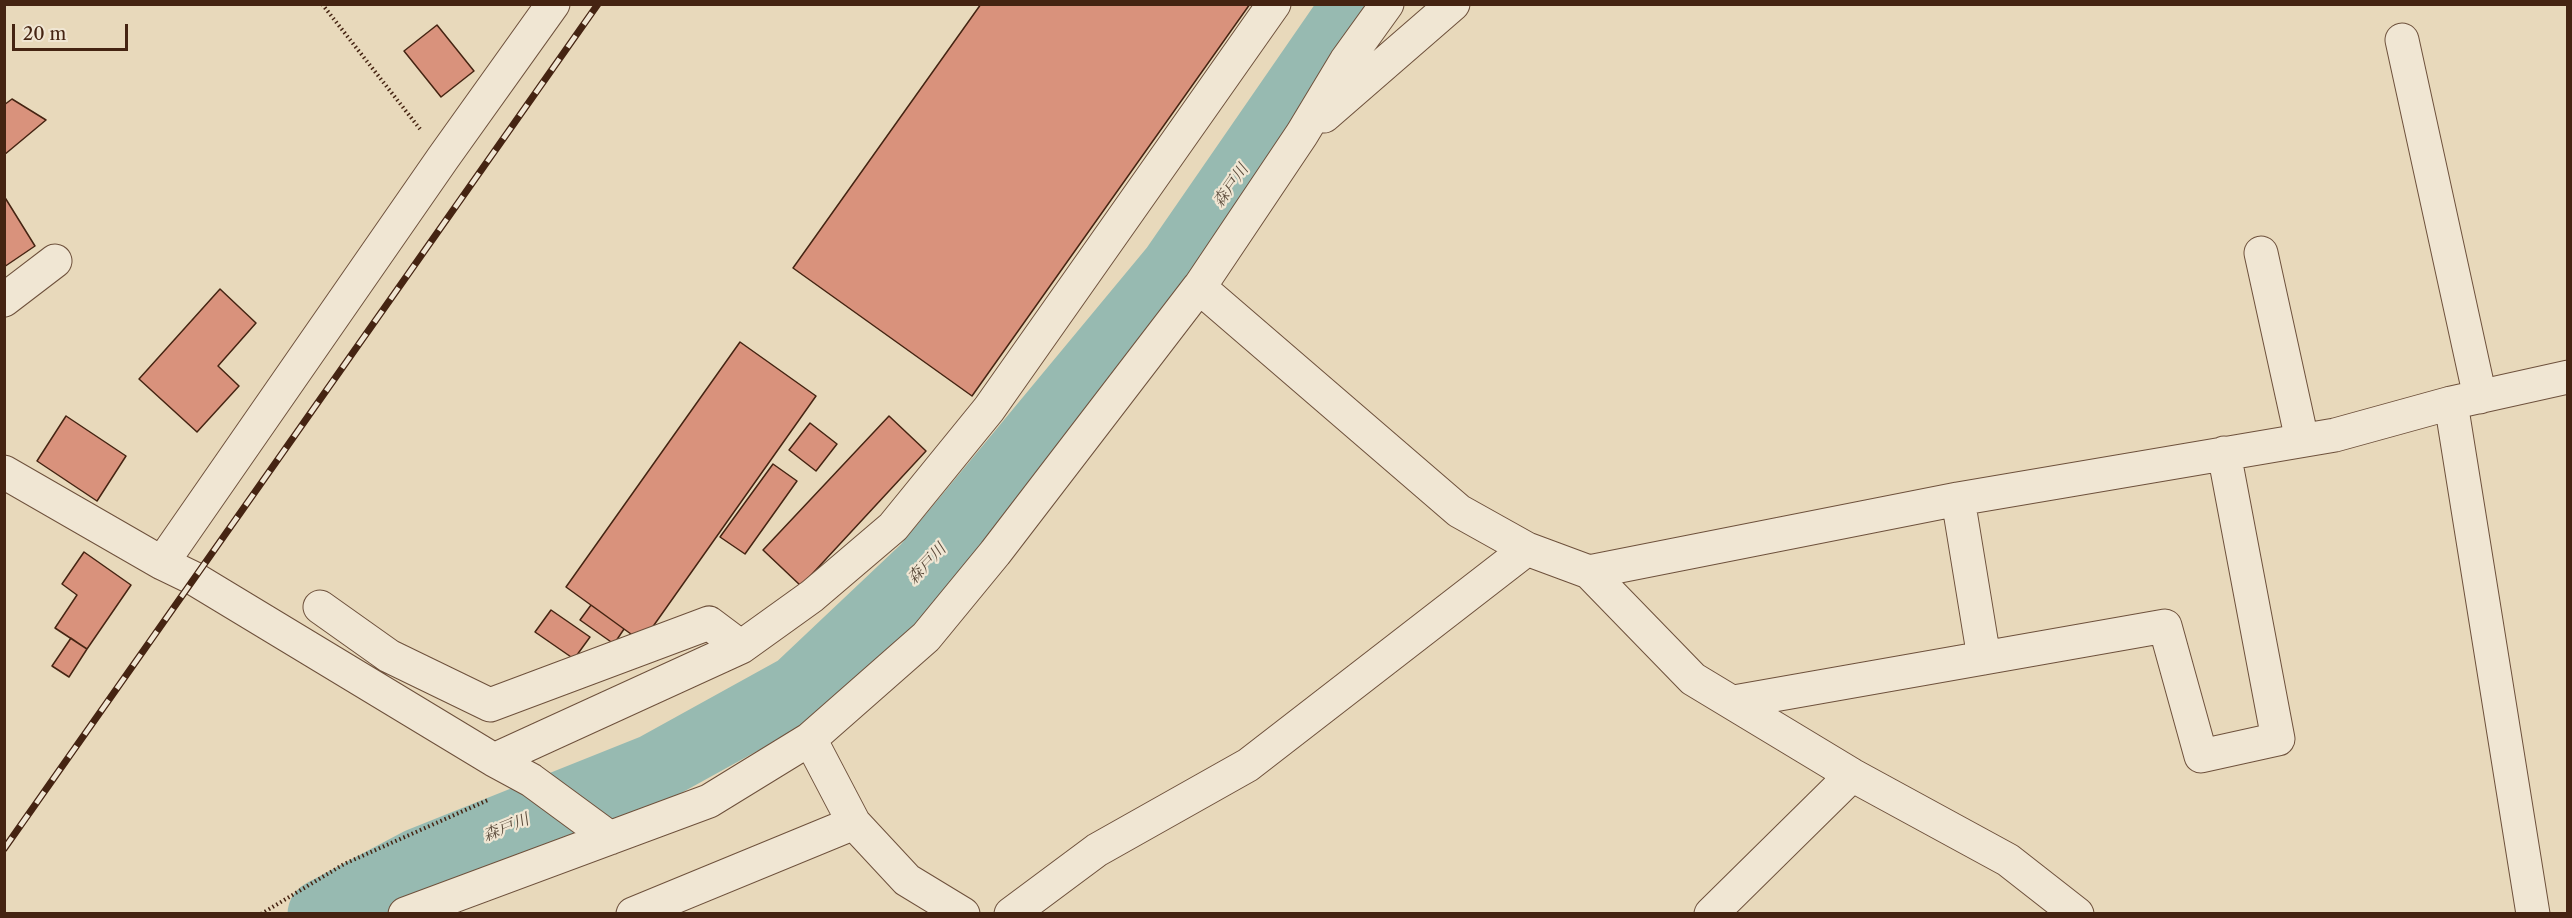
<!DOCTYPE html>
<html>
<head>
<meta charset="utf-8">
<style>
  body { margin:0 }
  #map { position:relative; width:2572px; height:918px; overflow:hidden; background:#e8d9bb; font-family:"Libre Caslon Text",serif }
  canvas { display:block }
  .frame { position:absolute; inset:0; border:6px solid #452412; pointer-events:none }
  .scale { position:absolute; left:12px; top:24px; width:116px; height:27px; box-sizing:border-box; border:3px solid #452412; border-top:0; padding-left:8px; font-size:18px; line-height:21px; white-space:nowrap; color:#452412; -webkit-text-stroke:4px #f0e6d3; paint-order:stroke }
</style>
</head>
<body>
<div id="map">
<canvas width="2572" height="918"></canvas>
<div class="frame"></div>
<div class="scale">20 m</div>
</div>
<script>
const c = document.querySelector('canvas').getContext('2d');
c.lineJoin = 'round';
function stroke(path, color, width, dash) { c.strokeStyle = color; c.lineWidth = width; c.lineCap = dash ? 'butt' : 'round'; c.setLineDash(dash || []); c.stroke(path); }
function paint(path, color) { c.fillStyle = color; c.fill(path, 'evenodd'); }
function label(font, color, halo, rows, align = 'center') {
  c.font = font + ' "Libre Caslon Text","Noto Serif JP",serif'; c.lineWidth = 4.5; c.setLineDash([]); c.textBaseline = 'middle'; c.strokeStyle = halo; c.fillStyle = color; for (const [text, x, y, turn = 0] of rows) {
    c.save(); c.translate(x, y); c.rotate((+turn || 0) * Math.PI / 180); c.textAlign = isNaN(turn) ? turn : align; if (halo) c.strokeText(text, 0, 0); c.fillText(text, 0, 0); c.restore();
  }
}
stroke(new Path2D(`
  M322 914 420 862 655 768 798 689 926 568 1174 269 1357 4`), '#97bab1', 69);
const building = new Path2D(`
  M981 4H1250L972 396 793 268Z
  M437 25 474 71 441 97 404 51Z
  M12 99 46 120 4 155V105Z
  M4 196 35 246 4 267Z
  M220 289 256 323 218 366 239 386 197 432 139 379Z
  M740 342 816 396 642 642 566 587Z
  M66 416 126 456 97 501 37 461Z
  M889 416 926 451 801 586 763 550Z
  M810 423 837 444 816 471 789 450Z
  M773 464 797 481 745 554 720 537Z
  M84 552 131 585 87 649 55 628 77 595 62 584Z
  M591 605 624 629 614 644 580 620Z
  M551 610 590 637 574 659 535 632Z
  M71 638 87 649 69 677 52 666Z`);
paint(building, '#d9927c');
stroke(building, '#452412', 1.5);
const minor = new Path2D(`
  M2402 40 2480 397
  M1324 116 1453 4
  M2261 253 2302 440
  M1196 292 1302 134 1346 61 1387 4
  M4 300 55 261
  M2451 403 2533 914
  M4 472 162 563 193 578 494 760 531 780 610 838
  M1958 499 1984 658
  M162 563 443 158 553 4
  M1589 572 1958 499 2335 435 2451 403 2568 377
  M320 607 389 656 490 705 709 623 741 647
  M1734 702 2165 626 2201 756 2278 739 2224 453
  M810 739 854 823 907 880 963 914
  M494 760 741 647 812 596 893 527 989 409 1274 4
  M405 914 709 801 810 739 926 637 995 553 1199 287 1459 511 1527 549 1589 572 1693 679 1852 775 2008 860 2077 914
  M633 914 854 823
  M1011 914 1097 850 1248 765 1527 549
  M1711 914 1852 775`);
stroke(minor, '#6e513c', 35);
stroke(new Path2D(`
  M322 4 420 129
  M261 914 344 864 488 800`), '#452412', 4, [1.5, 3]);
stroke(minor, '#f0e6d3', 33);
const rail = new Path2D(`
  M4 849 598 4`);
stroke(rail, '#452412', 7);
stroke(rail, '#f0e6d3', 4.5, [14]);
label('italic 16px', '#5a4a3a', '#f0e6d3', [
  ["森戸川",1231,186,-55],
  ["森戸川",927,564,-47],
  ["森戸川",506,828,-22]
]);
</script>
</body>
</html>
